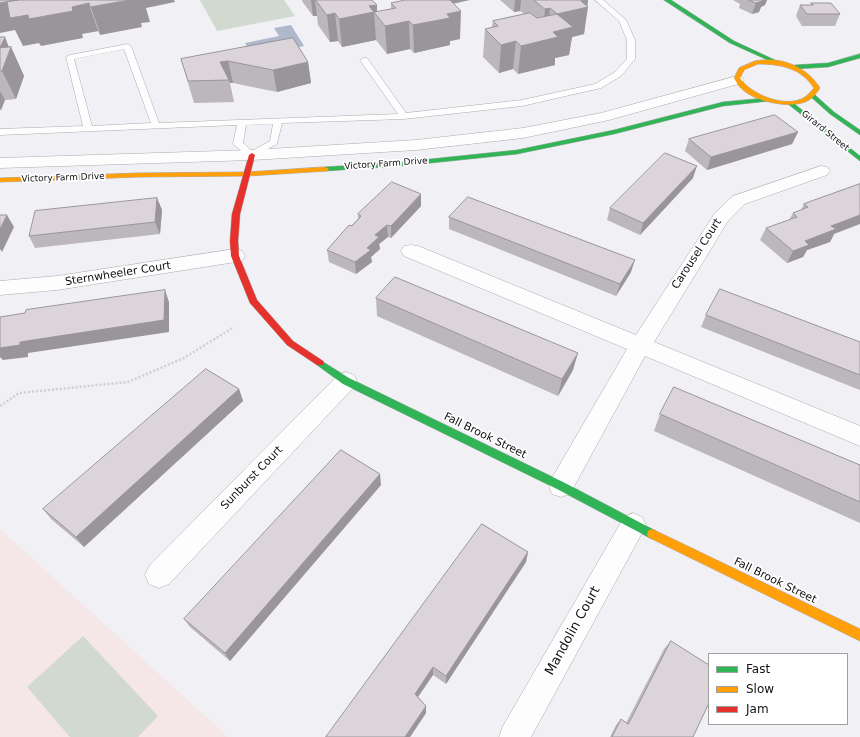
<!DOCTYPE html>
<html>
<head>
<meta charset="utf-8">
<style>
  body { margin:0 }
  #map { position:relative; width:860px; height:737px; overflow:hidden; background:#f0f0f5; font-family:"DejaVu Sans",sans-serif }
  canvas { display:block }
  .legend { position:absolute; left:708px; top:653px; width:140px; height:72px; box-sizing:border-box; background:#fff; border:1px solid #a0a0a1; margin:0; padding:5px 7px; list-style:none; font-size:12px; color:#111113 }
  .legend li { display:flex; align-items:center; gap:8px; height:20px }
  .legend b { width:20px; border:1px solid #a0a0a1 }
</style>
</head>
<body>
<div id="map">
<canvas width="860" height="737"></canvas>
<ul class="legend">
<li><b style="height:5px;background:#30b455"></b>Fast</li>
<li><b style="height:5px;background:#ff9f0a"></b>Slow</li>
<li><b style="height:5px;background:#e5322d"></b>Jam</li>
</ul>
</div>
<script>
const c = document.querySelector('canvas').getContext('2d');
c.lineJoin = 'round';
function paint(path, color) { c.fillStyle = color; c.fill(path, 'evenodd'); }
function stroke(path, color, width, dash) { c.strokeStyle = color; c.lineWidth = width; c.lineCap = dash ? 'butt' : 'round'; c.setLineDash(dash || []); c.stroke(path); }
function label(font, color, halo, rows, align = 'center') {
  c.font = font + ' "DejaVu Sans",sans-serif'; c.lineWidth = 3.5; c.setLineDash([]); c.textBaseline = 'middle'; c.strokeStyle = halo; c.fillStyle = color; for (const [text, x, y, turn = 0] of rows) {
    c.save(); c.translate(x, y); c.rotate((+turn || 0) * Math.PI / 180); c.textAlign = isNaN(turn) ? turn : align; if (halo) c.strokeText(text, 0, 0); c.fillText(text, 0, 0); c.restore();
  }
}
paint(new Path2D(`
  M0 529 228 737H0Z`), '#f5e6e8');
paint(new Path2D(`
  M200 0H284L295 16 217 31Z
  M83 636 158 716 138 737H70L27 687Z`), '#d2dad0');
paint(new Path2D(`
  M291 25 304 46 252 57 245 43 279 36 274 28Z`), '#b0b9cc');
const lane = new Path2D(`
  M595 0H603L626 20 635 40V59L621 76 601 88 522 106 404 119 282 123 277 144 252 158 249 157 233 144 237 125 0 135V129L83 126 66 57 70 55 127 44 131 46 159 123 398 114 360 60 364 58H367L406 113 522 100 595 84 615 72 627 59V40L619 21ZM124 49 151 123 92 126 74 59ZM273 124 270 141 252 151 243 143 246 125Z`);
const street = new Path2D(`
  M737 76 742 77 744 80 742 83 609 120 523 138 416 150 252 160 0 168V158L252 150 416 140 523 128 601 113Z
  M821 166 827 167 830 171 827 175 745 204 728 221 654 342 860 426V446L645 356 570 494 561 497 552 494 549 486 552 478 627 349 404 256 401 251 404 246 411 245 418 246 636 335 715 213 733 196Z
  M235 249 242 251 245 256 242 261 57 290 0 295V281L57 276Z
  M346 372 354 375 357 381 354 387 169 584 159 588 149 584 145 575 149 566 338 375Z
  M633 513 642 517 646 525 642 533 531 737H499L503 726 624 517Z`);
const fast = new Path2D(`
  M664 0H671L734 41 777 61 772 62 730 43Z
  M860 54V58L828 67 795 69 792 67 795 65 828 63Z
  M811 95H815L834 112 860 130V135L830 114 811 97Z
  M767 98 770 100 769 101 723 106 614 134 517 154 402 166 325 171 321 169 325 167 402 162 517 150 614 130 723 102Z
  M788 102H792L860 156V161L788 104Z
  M320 360 349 378 565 483 656 531 657 534 656 537 652 539 648 537 557 489 343 384 317 365 316 363 317 361Z`);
const slow = new Path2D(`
  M755 61C781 56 806 66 820 88 817 92 814 97 809 100 793 110 754 102 741 88 738 86 736 81 734 78L739 68ZM758 64C781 64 801 68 814 88 811 91 808 95 805 97 787 109 751 95 740 78L744 70Z
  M325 167 329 169 327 171 248 176 139 177 0 182V178L139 173 248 172Z
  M652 529 860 629V641L648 537 647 534 648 531Z`);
const jam = new Path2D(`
  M252 153 255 155 240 214 238 241 239 256 257 300 293 341 323 361 324 363 323 365H317L287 345 250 303 231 256 230 241 232 214 249 155Z`);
stroke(lane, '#ababae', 1);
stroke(street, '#ababae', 1);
stroke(fast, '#ababae', 1);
stroke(slow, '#ababae', 1);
stroke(jam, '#ababae', 1);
stroke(new Path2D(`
  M0 406 19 393 128 382 184 358 234 327`), '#d0d0d0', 2.5, [2, 2]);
paint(lane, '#fdfdfe');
paint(street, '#fdfdfe');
paint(fast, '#30b455');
paint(slow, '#ff9f0a');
paint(jam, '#e5322d');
paint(new Path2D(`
  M302 0H372L377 12 391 9V3L454 4 460 39 450 41V45L414 53 410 49 387 54 376 40 342 47 338 41 330 42 318 25 317 16H313L302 1Z
  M500 0H588L584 34 572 37 569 55 555 58V65L518 74 513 69 499 73 483 57 485 29 492 27 493 21 523 14V13L520 11 514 12Z
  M733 0H767L765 5 761 7 759 12 752 14 739 8 740 4Z
  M811 3 840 14 835 26H802L796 16 800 5H811Z
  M0 37 10 48 11 47 24 76 16 99 5 100 1 110H0Z
  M181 59 308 62 311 83 277 92 233 83H230L234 102 194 103Z
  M798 132 792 144 707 170 685 151 689 139Z
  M693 178 640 235 607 220 610 208Z
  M860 184 830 242 807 250 803 257 787 263 760 240 766 228 789 220 793 213 801 210 804 204Z
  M421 194V206L391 238 388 237 379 244 380 249 371 257 372 262 356 274 329 262 327 250 358 219V214Z
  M157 198 162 210 160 234 35 248 29 236Z
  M449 217 631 272 616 296 449 229Z
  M376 298 573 370 558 396 377 316Z
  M706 315 860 342V390L701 327Z
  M239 389 243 401 84 547 51 519 43 509Z
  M660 414 860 465V523L654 431Z
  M381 485 230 661 190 627 184 619Z
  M528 552 526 562 446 684 433 675 418 697 426 706V713L410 737H326Z
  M671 641 693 737H610L616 725 621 719 626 723 664 649Z`), '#bcb7bb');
paint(new Path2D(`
  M14 0H28L72 7 89 3 99 31 82 34 83 38 41 46 39 43 23 46 15 30 0 33V3Z
  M130 0H174L175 2 146 8 150 22 141 23 142 27 100 35 90 7Z
  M311 0H315L317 16H313Z
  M448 0H470L448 5Z
  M515 0H521L520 11 514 12Z
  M584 0H588L587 7H588L584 34 572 37 569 55 555 58V65L518 74 521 46 557 14 581 1Z
  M757 0H767L765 5 761 7 759 12 752 14Z
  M377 5V16L374 12 376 40 342 47 339 19 369 6Z
  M550 8 547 36 542 37 545 9Z
  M461 11 460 39 450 41V45L414 53 413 25 447 14Z
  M335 13 338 41 330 42 327 15Z
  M409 21 410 49 387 54 385 26Z
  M5 37 10 50 11 47 24 76 16 99 2 71 0 48Z
  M516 41 513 69 499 73 501 45Z
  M228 61 233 83H230L229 80 220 62Z
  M308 62 311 83 277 92 273 70Z
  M0 91 5 100 1 110 0 108Z
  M798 132 792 144 707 170 711 157Z
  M697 166 693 178 640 235 643 223Z
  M421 194V206L391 238V226Z
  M157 198 162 210 160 234 155 222Z
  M7 215 14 227 2 252 0 249V229Z
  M860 215V224L834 234 830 242 807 250 803 257 787 263 793 251 805 241 831 226Z
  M387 225 388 237 379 244 380 249 371 257 372 262 356 274 355 262 367 248 375 235Z
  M635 260 631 272 616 296 620 284Z
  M165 290 169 302V332L28 353V357L3 360 0 357V348Z
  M578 353 573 370 558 396 562 379Z
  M239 389 243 401 84 547 76 537Z
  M380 474 381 485 230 661 225 653Z
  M528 552 526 562 446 684V676Z
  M433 667V675L415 701V694Z
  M426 706V713L410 737H405Z`), '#999599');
const building = new Path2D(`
  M0 0H14L0 3Z
  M20 0H130L90 7 89 3 72 7 73 11 29 19 28 15 10 18 7 2Z
  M316 0H372L377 5 369 6 374 12 396 8 391 3 405 0H450L461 11 447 14 450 18 413 25 409 21 385 26 374 12 339 19 335 13 327 15Z
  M534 0H584L581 1 588 7 557 14 550 8 545 9Z
  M749 0H762L763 1 756 3Z
  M811 3H831L840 14H807L800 5H813Z
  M530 13 537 18 557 14 573 27 553 32 558 37 521 46 516 41 501 45 485 29 498 26 493 21Z
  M0 37H5L0 48Z
  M293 38 308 62 273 70 228 61 220 62 229 80 188 81 181 59Z
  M11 47 2 71H0V48Z
  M775 115 798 132 711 157 689 139Z
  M665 153 697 166 643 223 610 208Z
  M392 182 421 194 391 226 387 225 375 235 379 237 367 248 371 250 355 262 327 250 349 225 352 226 361 216 358 214Z
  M860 184V215L831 226 836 229 805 241 809 245 793 251 766 228 797 217 793 213 808 207 804 204Z
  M468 197 635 260 620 284 449 217Z
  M157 198 155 222 29 236 35 211Z
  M0 215H7L0 229Z
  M395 277 578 353 562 379 376 298Z
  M720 289 860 342V375L706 315Z
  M165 290 164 320 20 342V345L0 348V317L25 313 26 310Z
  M206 369 239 389 76 537 43 509Z
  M674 387 860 465V502L660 414Z
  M341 450 380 474 225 653 184 619Z
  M482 524 528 552 446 676 433 667 415 694 426 706 405 737H326Z
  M671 641 709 665V703L693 737H612L621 719 628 724Z`);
paint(building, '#dbd5da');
stroke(building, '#999599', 1);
label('9px', '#111113', '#fff', [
  ["Girard Street",825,131,39],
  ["Victory Farm Drive",386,164,-4],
  ["Victory Farm Drive",63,178,-2]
]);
label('11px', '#111113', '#fff', [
  ["Carousel Court",697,254,-57],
  ["Sternwheeler Court",118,274,-9],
  ["Fall Brook Street",485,436,26],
  ["Sunburst Court",252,478,-46],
  ["Fall Brook Street",775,581,26]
]);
label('13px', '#111113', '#fff', [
  ["Mandolin Court",573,631,-61]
]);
</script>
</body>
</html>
